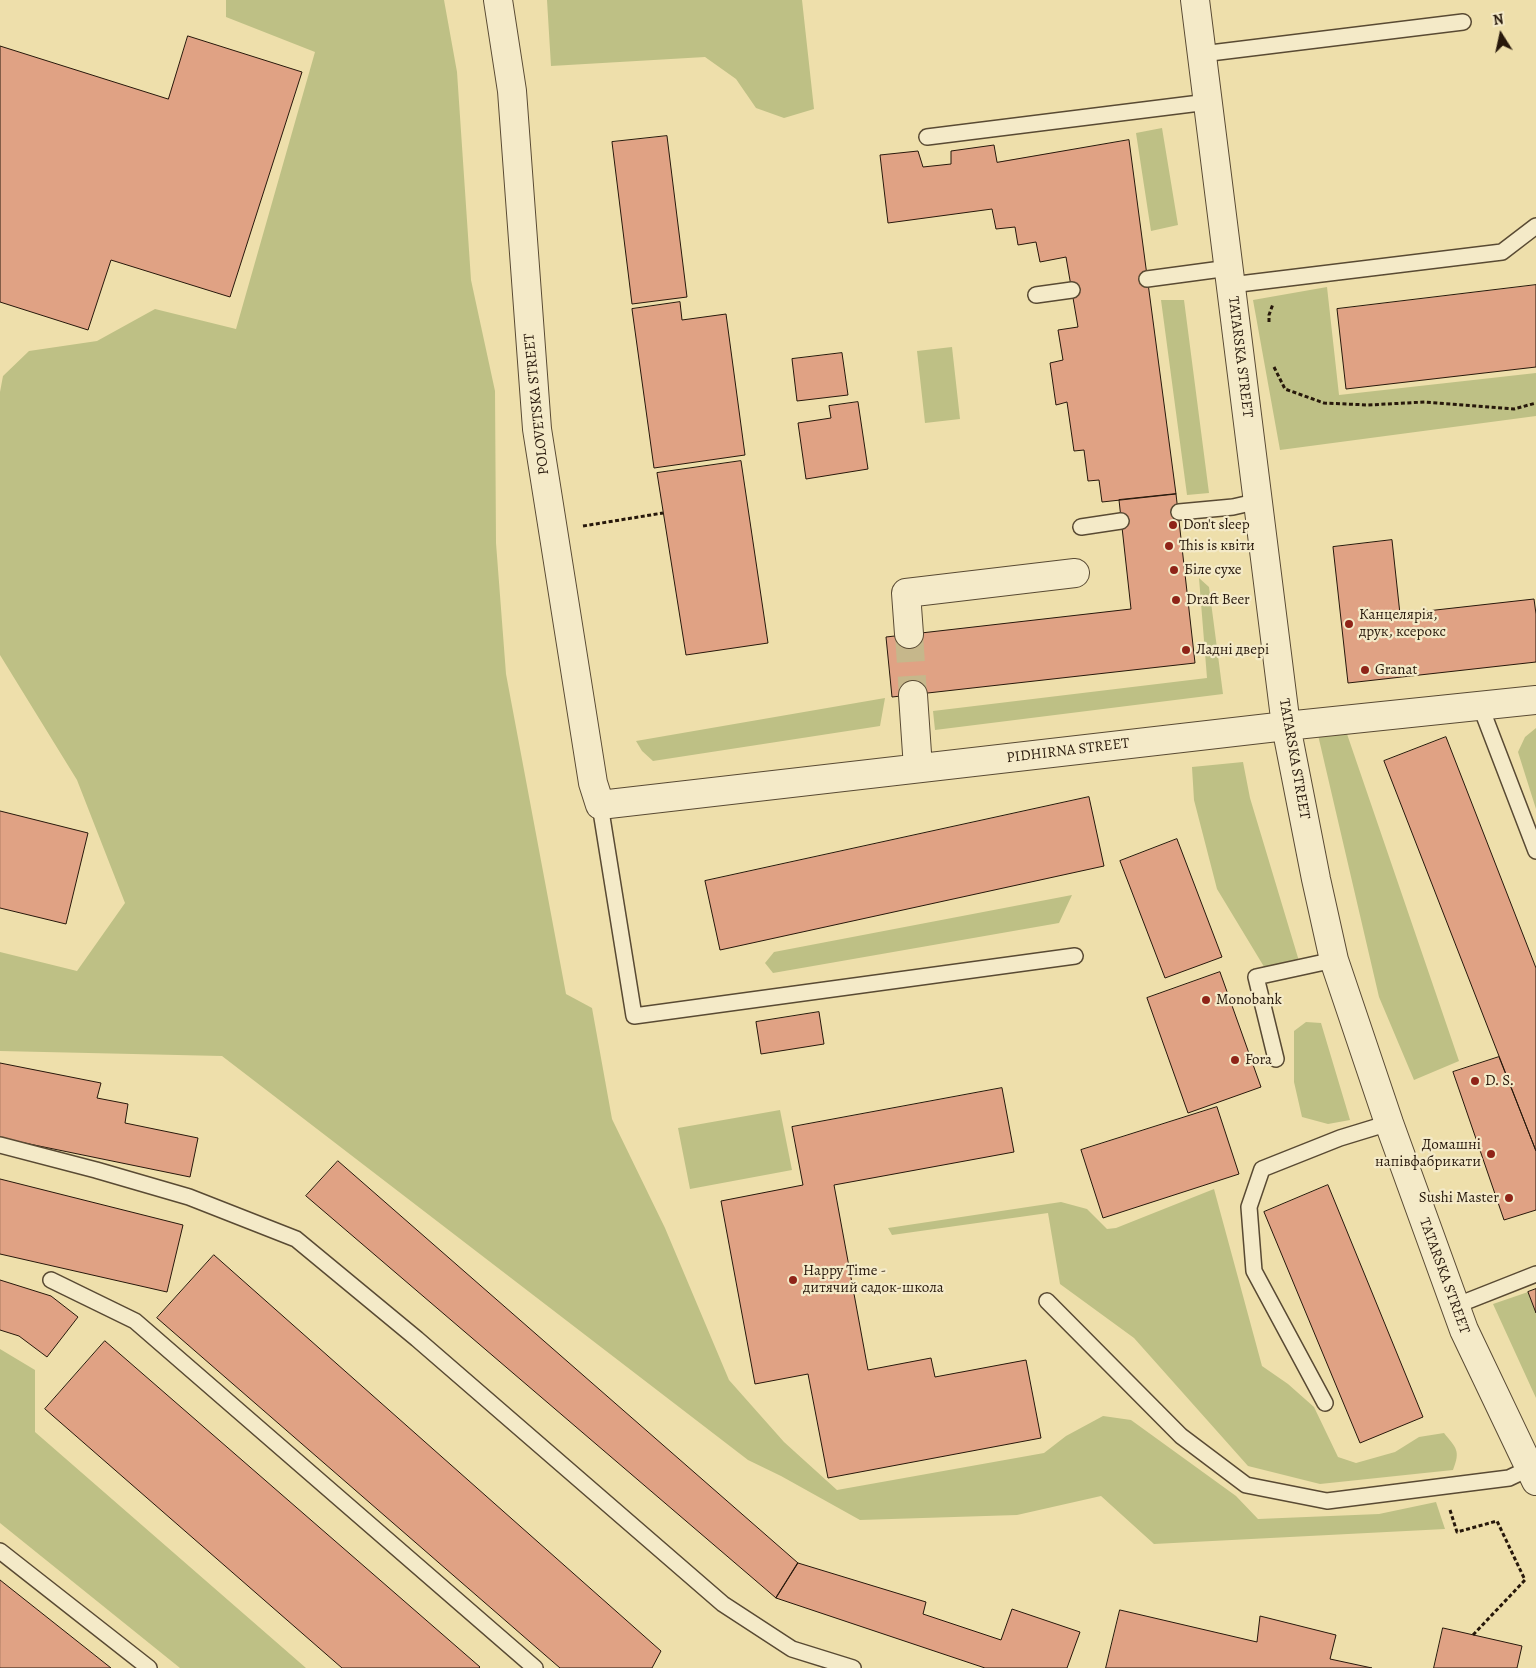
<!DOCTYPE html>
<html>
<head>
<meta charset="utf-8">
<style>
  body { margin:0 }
  #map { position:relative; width:1536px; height:1668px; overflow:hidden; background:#eedfab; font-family:Alegreya,serif }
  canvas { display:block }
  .north { position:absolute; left:1476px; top:10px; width:50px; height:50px; -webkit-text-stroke:4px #f4eac8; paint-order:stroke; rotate:350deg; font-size:14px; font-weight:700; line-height:20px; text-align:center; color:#27180b }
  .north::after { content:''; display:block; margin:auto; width:18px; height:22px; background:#27180b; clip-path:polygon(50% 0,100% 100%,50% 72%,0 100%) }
</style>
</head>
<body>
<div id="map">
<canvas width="1536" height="1668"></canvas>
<div class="north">N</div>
</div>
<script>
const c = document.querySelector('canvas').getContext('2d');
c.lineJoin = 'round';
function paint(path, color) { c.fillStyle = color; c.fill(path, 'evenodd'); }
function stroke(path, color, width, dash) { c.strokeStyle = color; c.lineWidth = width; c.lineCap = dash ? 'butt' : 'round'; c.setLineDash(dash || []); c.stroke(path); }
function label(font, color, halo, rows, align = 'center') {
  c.font = font + ' Alegreya,serif'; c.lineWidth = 4.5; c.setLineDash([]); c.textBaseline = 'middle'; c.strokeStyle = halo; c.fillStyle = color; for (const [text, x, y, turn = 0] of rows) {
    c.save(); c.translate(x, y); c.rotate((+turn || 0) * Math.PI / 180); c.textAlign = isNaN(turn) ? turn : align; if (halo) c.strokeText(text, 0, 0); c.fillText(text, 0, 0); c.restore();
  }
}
paint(new Path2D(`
  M226 0H444L457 72 471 280 495 391 496 543 506 674 566 994 592 1008 612 1119 665 1228 729 1380 784 1442 837 1490 1044 1453 1066 1436 1103 1416 1131 1420 1236 1496 1258 1519 1379 1514 1436 1502 1445 1529 1154 1544 1101 1496 1017 1515 860 1520 781 1476 748 1460 222 1056 0 1051V952L77 971 125 903 77 780 0 655V392L3 376 29 351 97 341 155 309 236 329 315 52 226 17Z
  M547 0H802L814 109 784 118 756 108 736 79 705 57 551 66Z
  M1162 128 1178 225 1151 231 1136 133Z
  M1327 287 1339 395 1536 373V416L1280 450 1253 300Z
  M1161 300H1184L1209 493 1187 495Z
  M952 347 960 419 925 423 917 351Z
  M1199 578 1209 587 1223 694 935 730 933 711 1207 678Z
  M885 698 880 726 653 761 642 751 636 741Z
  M1536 728V809L1518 752 1525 737Z
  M1347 734 1459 1061 1414 1080 1379 997 1318 735Z
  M1243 762 1250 798 1302 971 1285 980 1266 970 1217 889 1194 800 1192 767Z
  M1072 895 1059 923 773 973 765 963 774 952Z
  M1306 1022 1321 1023 1350 1120 1328 1124 1302 1117 1294 1082V1031Z
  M780 1110 792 1170 690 1189 678 1128Z
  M1214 1189 1262 1366 1288 1384 1314 1407 1338 1457 1356 1463 1395 1452 1419 1437 1444 1433C1456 1448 1461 1450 1453 1470L1320 1484 1248 1466 1134 1338 1060 1284 1048 1213 892 1235 888 1228 1061 1202 1087 1209 1107 1229 1116 1228Z
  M1528 1292 1536 1313V1398L1493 1304Z
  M0 1349 35 1370V1432L306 1668H180L0 1523Z`), '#bec085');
const building = new Path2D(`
  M188 36 302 72 230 297 111 260 88 330 0 302V46L168 99Z
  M667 136 687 297 632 304 612 142Z
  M1129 140 1176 494 1102 502 1099 480 1088 481 1084 450 1074 451 1067 402 1056 405 1050 363 1063 360 1058 330 1078 327 1066 257 1040 262 1036 242 1018 245 1015 227 996 229 992 209 888 223 880 155 918 151 923 167 951 164V151L994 145 997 162Z
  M1536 285V367L1346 389 1337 309Z
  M680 302 682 320 726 314 745 455 654 468 632 309Z
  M842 353 848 395 797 401 792 359Z
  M858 402 868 469 806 479 798 423 831 418 829 406Z
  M741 461 768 643 686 655 657 473Z
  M1176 494 1195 663 892 697 886 637 1131 609 1119 500Z
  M1392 540 1400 614 1534 599 1536 614V662L1348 683 1333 547Z
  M1446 737 1536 968V1151L1384 761Z
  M1089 797 1104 866 720 950 705 881Z
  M0 811 88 833 66 924 0 908Z
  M1177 839 1222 957 1165 978 1120 861Z
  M1220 972 1261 1087 1188 1113 1147 998Z
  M819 1012 824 1044 761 1054 756 1022Z
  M1499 1057 1536 1151V1210L1504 1220 1453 1072Z
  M0 1063 101 1083 97 1098 128 1104 125 1123 198 1138 190 1177 0 1138Z
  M1002 1088 1014 1152 834 1185 868 1370 931 1358 935 1377 1026 1360 1041 1438 828 1478 808 1374 755 1384 721 1201 803 1185 792 1127Z
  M1217 1107 1239 1174 1103 1218 1081 1150Z
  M338 1161 798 1563 776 1598 306 1196Z
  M0 1179 183 1225 167 1292 0 1254Z
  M1328 1185 1423 1417 1360 1443 1264 1212Z
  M214 1255 661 1651 652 1668H560L157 1318Z
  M0 1280 51 1296 78 1317 47 1357 19 1336 0 1330Z
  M1536 1289V1313L1528 1292Z
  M105 1341 480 1667 479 1668H342L45 1409Z
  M798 1563 926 1602 923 1614 1001 1640 1012 1609 1080 1632 1067 1668H985L776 1598Z
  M0 1580 111 1668H0Z
  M1120 1610 1257 1642 1260 1616 1336 1635 1330 1659 1372 1668H1106Z
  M1443 1628 1522 1646 1517 1668H1434Z`);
paint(building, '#e0a284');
stroke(building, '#27180b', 1);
stroke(new Path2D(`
  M909 634 913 695`), '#c6b78b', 28, [28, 14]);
const lane = new Path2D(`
  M1202 54 1463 22
  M927 137 1208 102
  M1147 279 1229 268
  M1231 285 1502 252 1536 226
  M1036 295 1072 290
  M1179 512 1233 507 1259 501
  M1081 527 1121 521
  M1480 705 1536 851
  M600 805 634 1016 1075 956
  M1276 1059 1256 977 1334 960
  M0 1145 96 1170 189 1197 296 1239 417 1339 723 1604 792 1649 853 1668
  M51 1280 135 1321 535 1668
  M1047 1301 1181 1436 1246 1485 1327 1501 1509 1478 1530 1468
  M1455 1306 1536 1274
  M1325 1403 1254 1271 1249 1207 1262 1169 1340 1138 1389 1123
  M0 1551 149 1668`);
const street = new Path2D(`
  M498 0 512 91 537 429 593 783 600 805 1286 726 1536 700
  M1195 0 1286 726 1316 879 1334 960 1389 1123 1464 1330 1536 1481
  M909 634 906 593 1075 573
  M913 695 918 768`);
stroke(lane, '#594a33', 18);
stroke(street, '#594a33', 30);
stroke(new Path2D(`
  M1269 322V315L1273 304
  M1274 367 1285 389 1324 403 1368 405 1425 402 1514 409 1536 403
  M583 526 663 513
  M1450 1510 1457 1532 1497 1521 1525 1580 1473 1635`), '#27180b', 3, [4, 2.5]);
stroke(lane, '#f4eac8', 15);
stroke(street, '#f4eac8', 28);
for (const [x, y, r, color] of [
  [1173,525,5,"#8f2418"],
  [1169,546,5,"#8f2418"],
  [1174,570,5,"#8f2418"],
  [1176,600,5,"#8f2418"],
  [1349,624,5,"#8f2418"],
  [1186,650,5,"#8f2418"],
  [1365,670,5,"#8f2418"],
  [1206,1000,5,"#8f2418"],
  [1235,1060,5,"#8f2418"],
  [1475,1081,5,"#8f2418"],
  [1491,1154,5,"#8f2418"],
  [1509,1198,5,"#8f2418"],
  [793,1280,5,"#8f2418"]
]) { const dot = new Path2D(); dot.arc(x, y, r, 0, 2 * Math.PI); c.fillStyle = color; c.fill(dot); stroke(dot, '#f4eac8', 2); }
label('15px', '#27180b', '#f4eac8', [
  ["TATARSKA STREET",1240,357,83],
  ["POLOVETSKA STREET",537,404,-96],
  ["PIDHIRNA STREET",1068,751,-7],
  ["TATARSKA STREET",1294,759,80],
  ["TATARSKA STREET",1444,1276,70]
]);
label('15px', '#27180b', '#f4eac8', [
  ["Don't sleep",1183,525],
  ["This is квіти",1179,546],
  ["Біле сухе",1184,570],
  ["Draft Beer",1186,600],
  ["Канцелярія,",1359,615],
  ["друк, ксерокс",1359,632],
  ["Ладні двері",1196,650],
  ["Granat",1375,670],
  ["Monobank",1216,1000],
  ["Fora",1245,1060],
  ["D. S.",1485,1081],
  ["Домашні",1481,1145,"right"],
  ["напівфабрикати",1481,1162,"right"],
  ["Sushi Master",1499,1198,"right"],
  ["Happy Time -",803,1271],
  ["дитячий садок-школа",803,1288]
], 'left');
</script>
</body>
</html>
